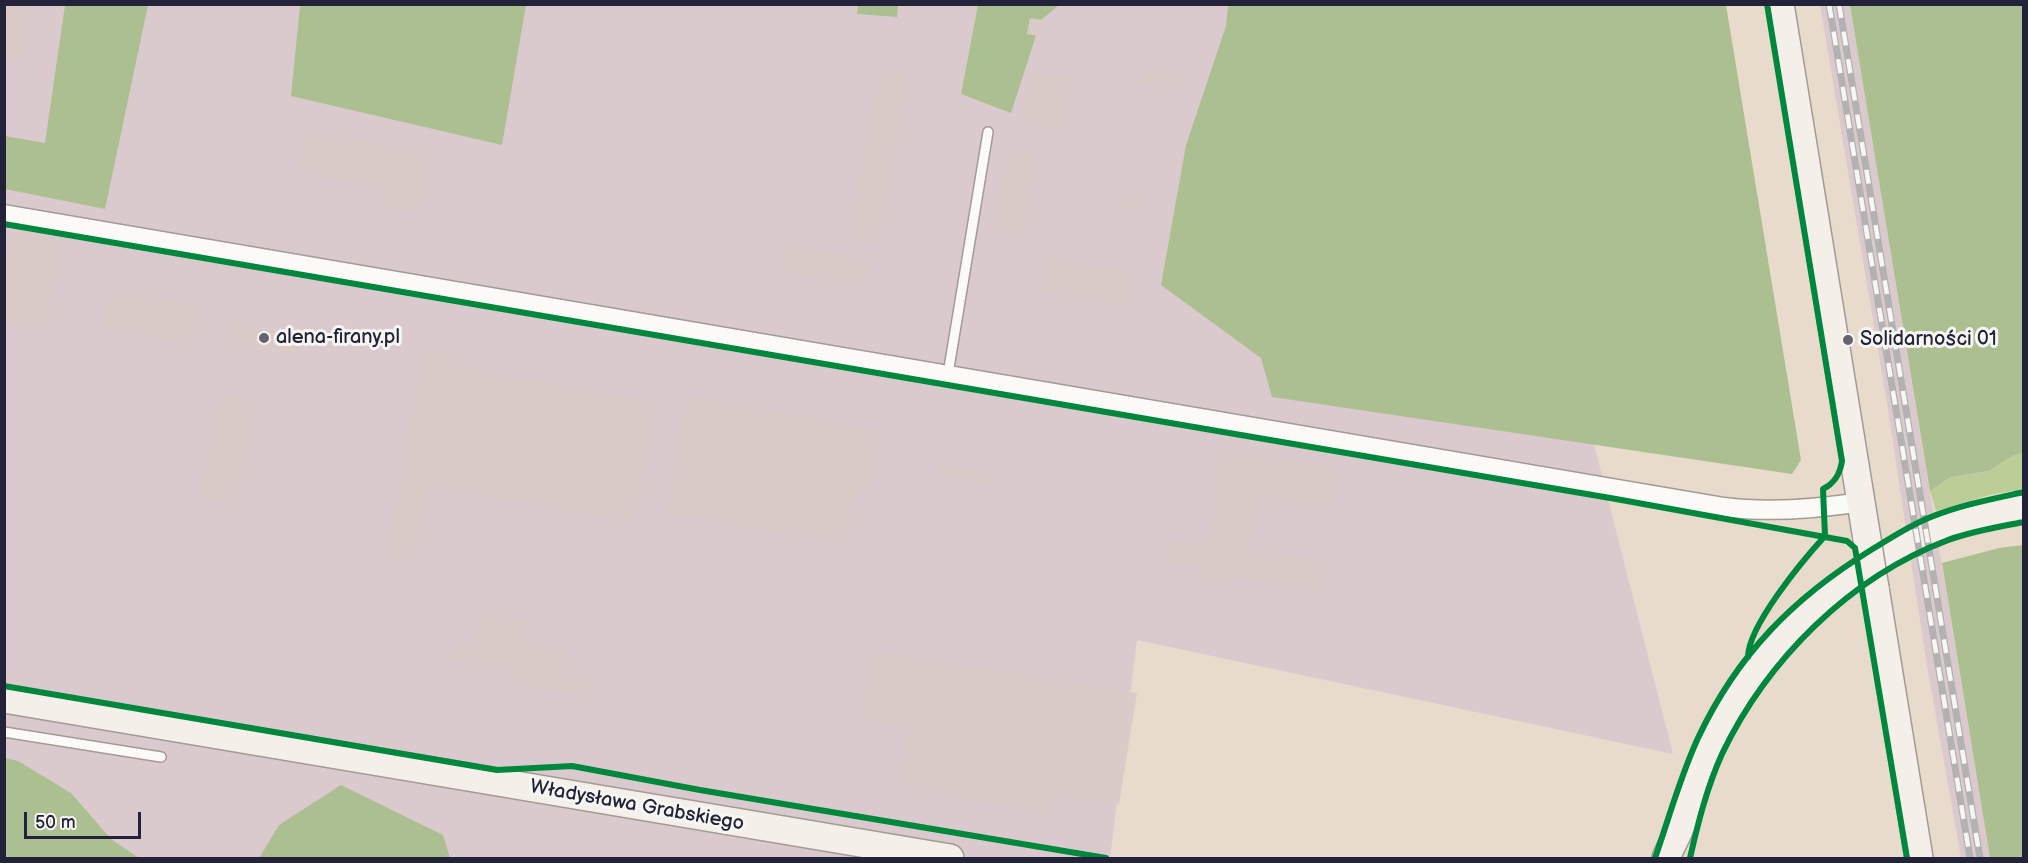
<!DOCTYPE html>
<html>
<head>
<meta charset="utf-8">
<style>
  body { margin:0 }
  #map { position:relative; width:2028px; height:863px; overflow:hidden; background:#e8dbcc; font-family:"Balsamiq Sans",sans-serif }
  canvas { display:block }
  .frame { position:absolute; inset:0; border:6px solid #22223b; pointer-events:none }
  .scale { position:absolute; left:24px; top:812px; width:117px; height:27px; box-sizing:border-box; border:3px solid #22223b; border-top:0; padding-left:8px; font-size:18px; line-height:21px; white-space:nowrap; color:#22223b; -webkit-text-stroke:4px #f6f6f2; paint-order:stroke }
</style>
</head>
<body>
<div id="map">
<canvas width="2028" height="863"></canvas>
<div class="frame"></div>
<div class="scale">50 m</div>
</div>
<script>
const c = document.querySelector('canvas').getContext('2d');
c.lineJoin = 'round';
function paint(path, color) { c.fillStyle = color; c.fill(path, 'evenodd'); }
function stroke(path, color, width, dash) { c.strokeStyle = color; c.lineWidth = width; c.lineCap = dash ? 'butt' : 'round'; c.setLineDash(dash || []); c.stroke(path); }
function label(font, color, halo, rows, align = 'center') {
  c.font = font + ' "Balsamiq Sans",sans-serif'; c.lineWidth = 6; c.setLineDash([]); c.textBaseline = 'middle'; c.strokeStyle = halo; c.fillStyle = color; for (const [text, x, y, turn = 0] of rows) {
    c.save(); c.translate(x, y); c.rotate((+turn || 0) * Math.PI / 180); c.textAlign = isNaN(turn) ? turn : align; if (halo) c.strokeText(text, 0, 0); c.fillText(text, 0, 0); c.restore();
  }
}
paint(new Path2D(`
  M5 5H1482L1673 754 1137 640 1110 858H5Z
  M1820 5H1850L1990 858H1961L1926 660 1887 403Z`), '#dbcacd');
paint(new Path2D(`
  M2023 453V489L1990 495 1936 511 1930 491 1951 477 1989 471 2014 455Z`), '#bccd98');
paint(new Path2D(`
  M65 5H148L105 209 5 189V136L45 143Z
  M300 5H526L502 145 291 96Z
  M858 5H898L897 17 857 14Z
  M978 5H1059L1041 20 1011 113 961 94Z
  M1228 5H1726L1801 460 1792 474 1272 397 1261 358 1161 285 1186 145 1226 26Z
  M1850 5H2023V453L2014 455 1989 471 1951 477 1930 491Z
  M2023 545V858H1990L1942 563 1999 548Z
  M5 758 18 761 71 793 111 839 139 858H5Z
  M341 785 443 835 450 858H259L279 825Z`), '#acbf91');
paint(new Path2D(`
  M4 4H31L22 59 4 56Z
  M1030 18 1041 20 1038 36 1027 34Z
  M1143 67 1185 74 1182 91 1140 84Z
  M882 69 909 74 877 244 850 238Z
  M1031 71 1073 78 1064 132 1022 125Z
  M306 131 431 153 420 213 384 207 387 188 299 173Z
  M1009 150 1036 155 1022 239 994 234Z
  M1122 192 1143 195 1140 210 1120 207Z
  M17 232 61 240 45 332 4 325V254L13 255Z
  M787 244 870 260 865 287 781 271Z
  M1046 258 1133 272 1127 306 1041 291Z
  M111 290 198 305 191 344 104 328Z
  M231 321 301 335 297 356 226 342Z
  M424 349 450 353 448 365 655 402 634 522 427 486 413 562 388 557Z
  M221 394 256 402 235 504 200 497Z
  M688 396 879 430 868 491 854 489 844 544 667 513Z
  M1220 448 1337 468 1330 512 1257 500 1249 550 1328 562 1323 592 1231 577 1229 588 1199 583 1202 567 1166 562 1170 540 1205 546 1206 541H1210L1218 493 1213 492Z
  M940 463 996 473 993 485 938 475Z
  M480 613 525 620 521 644 565 650 561 674 593 679 590 696 513 684 515 670 452 660 455 642 475 645Z
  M875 651 1137 693 1119 804 1046 795 1057 816 902 787 910 729 861 717Z`), '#dacbc8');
const lane = new Path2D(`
  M948 374 988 132
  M4 732 161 757`);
const street = new Path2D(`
  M4 214 1724 507C1769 513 1816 509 1861 502`);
const secondary = new Path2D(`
  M1780 4 1867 539
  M1875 588 1919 858
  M4 699 950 858
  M1666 858C1671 846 1678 834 1683 821 1688 809 1690 795 1695 782 1701 767 1708 751 1715 737 1777 615 1889 530 2024 507`);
stroke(lane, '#a29b95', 12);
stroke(street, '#a29b95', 21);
stroke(secondary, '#a29b95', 30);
stroke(lane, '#fcfaf7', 9);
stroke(street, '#fcfaf7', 18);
stroke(secondary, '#f4efe9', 27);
const rail = new Path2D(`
  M1829 4 1970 858
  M1839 4 1980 858`);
stroke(rail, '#b3b1b2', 7);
stroke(rail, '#f6f6f2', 4.5, [14]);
const secondaryBridge = new Path2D(`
  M1867 539 1875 588`);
stroke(secondaryBridge, '#a29b95', 30, []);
stroke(secondaryBridge, '#f4efe9', 27);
stroke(new Path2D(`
  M4 224 1616 499 1847 541 1855 548 1907 858
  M1748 657C1748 626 1803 560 1825 536L1823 489C1835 483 1840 474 1842 461L1767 4
  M4 686 497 770 572 766 700 790 1106 858
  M1655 858C1669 818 1680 777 1698 738 1737 655 1793 598 1871 550 1891 538 1910 525 1931 517 1961 505 1992 499 2024 492
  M1690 858C1698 823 1707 787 1722 754 1767 660 1850 577 1948 540 1973 531 1998 527 2024 522`), '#00873e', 6);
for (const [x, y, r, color] of [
  [264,338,6,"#67636e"],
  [1848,340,6,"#67636e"]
]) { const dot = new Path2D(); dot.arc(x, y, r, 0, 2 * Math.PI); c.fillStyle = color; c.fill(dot); stroke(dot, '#f6f6f2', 2); }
label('20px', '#22223b', '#f6f6f2', [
  ["alena-firany.pl",276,338],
  ["Solidarności 01",1860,340]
], 'left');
label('20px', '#22223b', '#f6f6f2', [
  ["Władysława Grabskiego",637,806,10]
]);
</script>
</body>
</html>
